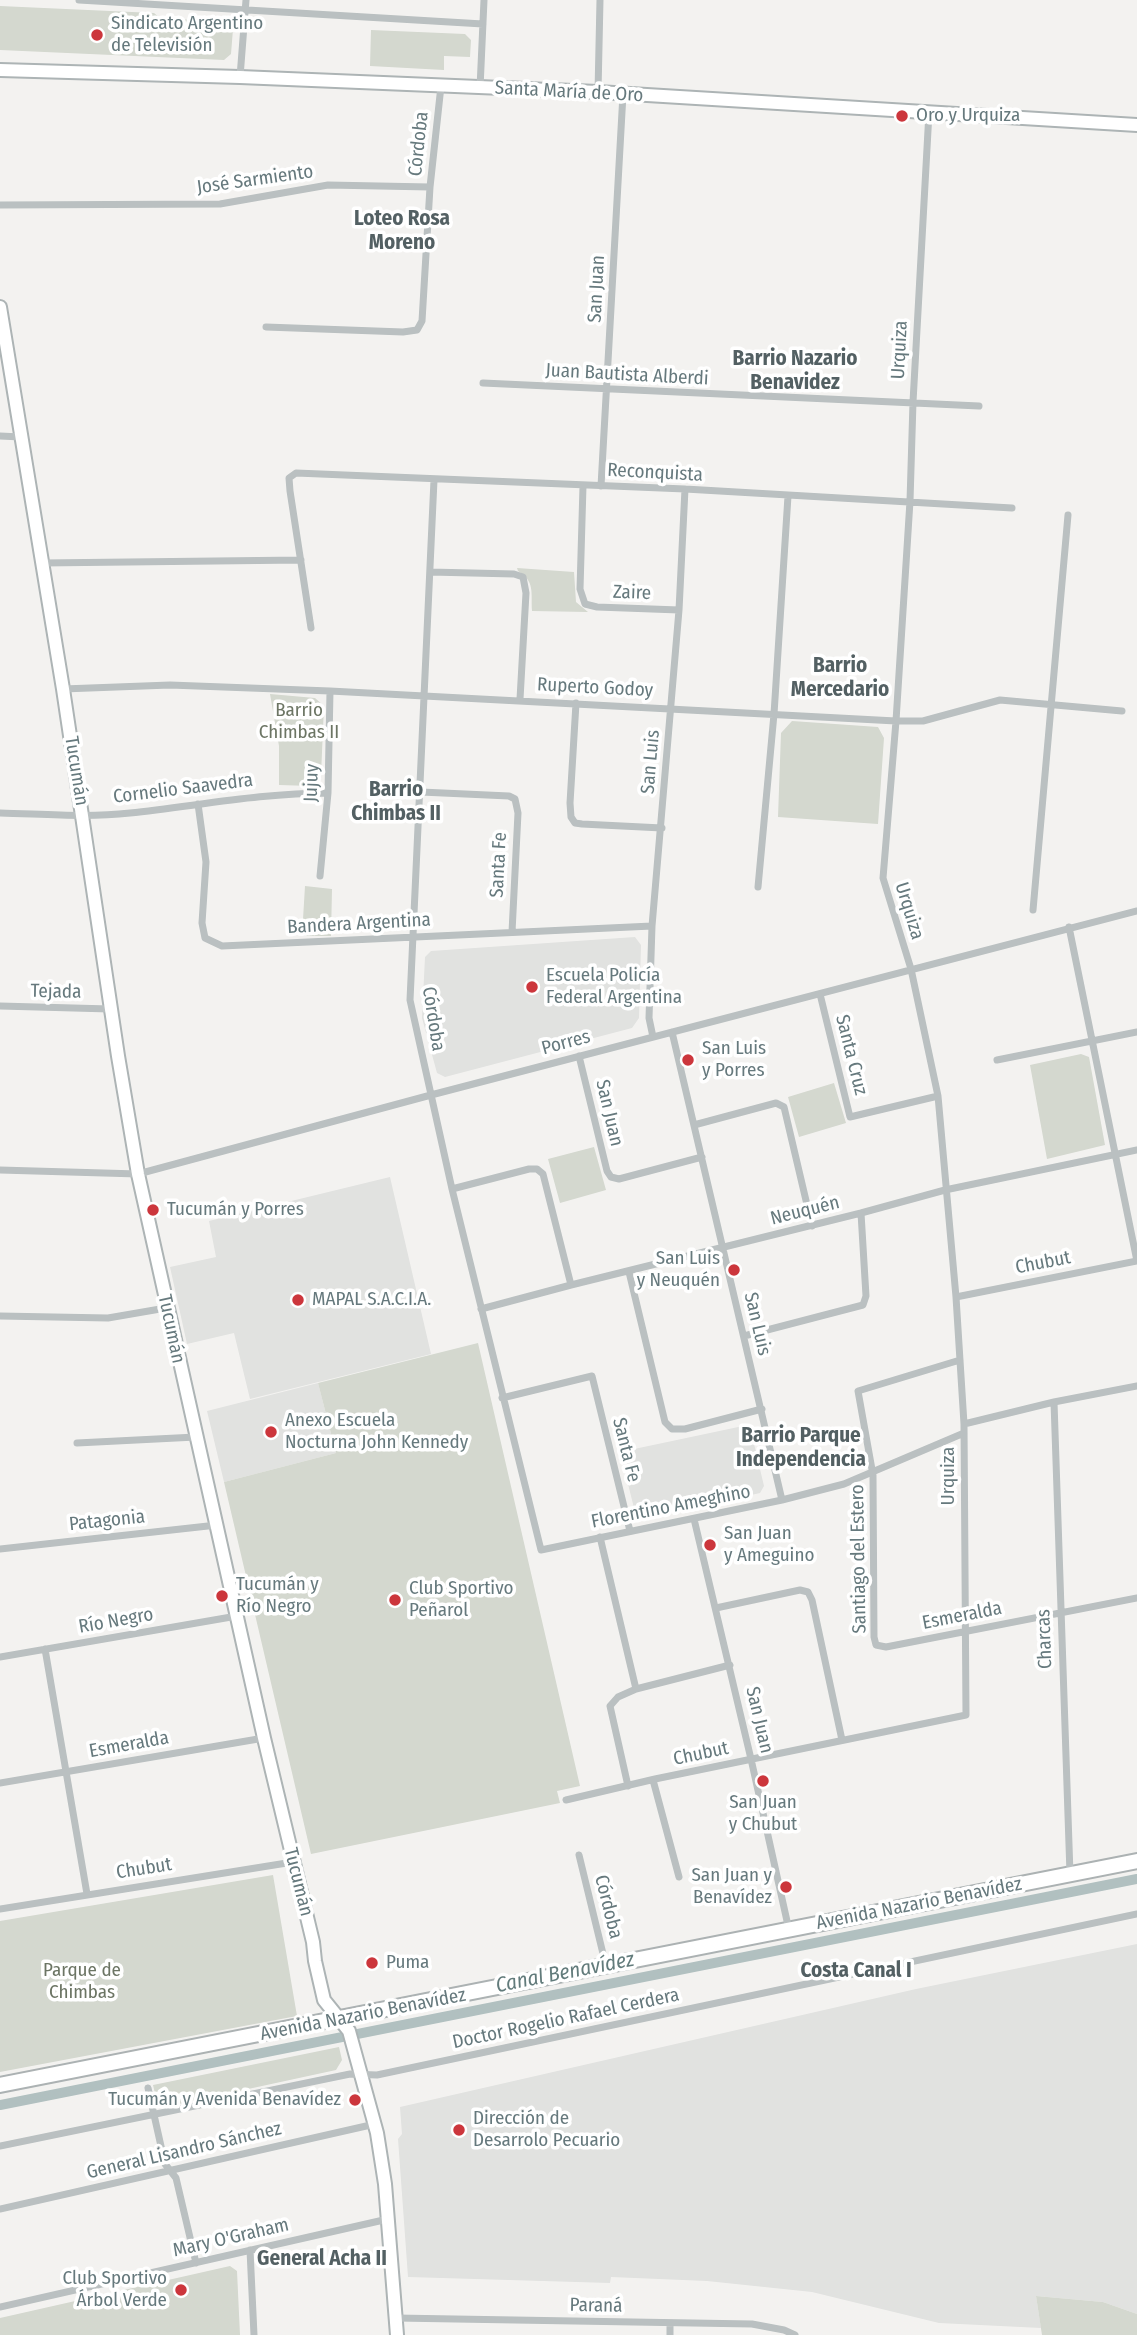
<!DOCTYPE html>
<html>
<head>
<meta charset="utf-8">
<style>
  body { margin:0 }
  canvas { display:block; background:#f3f2f0 }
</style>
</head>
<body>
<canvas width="1137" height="2335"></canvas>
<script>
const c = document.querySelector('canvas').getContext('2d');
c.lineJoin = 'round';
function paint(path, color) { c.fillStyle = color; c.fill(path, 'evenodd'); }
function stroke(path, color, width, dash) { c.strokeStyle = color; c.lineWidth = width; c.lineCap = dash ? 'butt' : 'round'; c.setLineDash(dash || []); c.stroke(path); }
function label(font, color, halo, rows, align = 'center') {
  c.font = font + ' "Fira Sans Condensed",sans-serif'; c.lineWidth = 7; c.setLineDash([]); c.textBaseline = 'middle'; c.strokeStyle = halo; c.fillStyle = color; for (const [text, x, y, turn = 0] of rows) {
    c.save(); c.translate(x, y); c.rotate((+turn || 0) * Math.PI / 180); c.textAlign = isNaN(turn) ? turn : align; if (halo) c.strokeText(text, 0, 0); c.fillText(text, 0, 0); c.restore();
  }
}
paint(new Path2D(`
  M635 937 641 945 639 1018 632 1028 445 1077 437 1073 422 1018 425 957 431 951Z
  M390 1177 431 1354 250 1399 234 1333 187 1344 170 1267 216 1257 209 1221Z
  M318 1383 336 1453 224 1482 207 1411Z
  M743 1426 751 1431 764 1486 760 1493 644 1519 636 1516 620 1452Z
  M1137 1944V2314L1103 2302 1036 2296 1041 2328 939 2323 812 2292 707 2281 611 2277 610 2283 408 2277 398 2139 402 2134 400 2107 916 1989Z`), '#e1e2e0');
paint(new Path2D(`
  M0 6 154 13 160 18 227 22 233 29 231 54 224 60 0 50Z
  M371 30 465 34 471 40 470 57 444 56V70L370 66Z
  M517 568 574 572 576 602 588 612 532 611C531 592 535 581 518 571Z
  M270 694 315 698 324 706 321 775 311 786 279 785V746Z
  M792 721 878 727 884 738 878 824 778 817 781 733Z
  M305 886 332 889 331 936H302Z
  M1081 1054 1089 1057 1105 1145 1047 1159 1030 1065Z
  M834 1083 846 1123 799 1137 788 1097Z
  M594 1147 606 1190 560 1203 548 1159Z
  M478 1343 580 1786 557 1791 560 1803 311 1854 224 1482 336 1453 318 1383Z
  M273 1875 297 2016 0 2072V1921Z
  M339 2047 342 2060 336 2070 165 2107 157 2102 153 2085Z
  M230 2266 237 2271 240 2335H0V2318Z
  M1036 2296 1103 2302 1137 2314V2335H1042Z`), '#d4d8cf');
stroke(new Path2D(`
  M0 2105 1137 1879`), '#b1c0c0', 10);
const secondary = new Path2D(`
  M0 70 240 77 598 92 1137 125
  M0 307 63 689 118 1056 138 1174 264 1738 313 1942 315 1961 324 2000 349 2031 377 2133 385 2184 397 2335`);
const primary = new Path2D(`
  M0 2085 1137 1861`);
stroke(secondary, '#adb4b5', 16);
stroke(primary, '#acb2b3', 18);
stroke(new Path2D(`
  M79 0 483 24
  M240 77 246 0
  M480 88 484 0
  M598 92 600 0
  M0 205 220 204 328 185 430 187
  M266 327 403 332 417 330 422 321 430 187 441 86
  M483 383 979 406
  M0 436 21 437
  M434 480 410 1000 452 1189 541 1550 782 1500 844 1484 964 1433
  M583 486 580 589 585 604 597 607 679 610
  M601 486 623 94
  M42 563 301 560
  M430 572 514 574 523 577 526 593 520 699
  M311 628 290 491 289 478 296 473 685 489 1012 508
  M63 689 170 685 330 691 896 721H923L1000 700 1122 711
  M576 703 570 803 571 817 575 823 582 824 662 828
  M421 792 509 796 515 799 518 813 512 932
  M198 804 206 862 202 923 205 938 222 946 652 926
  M0 813C43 814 87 818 130 813 196 806 261 793 328 793
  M320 876 328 793 330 691
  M758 887 774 714 788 496
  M1033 910 1068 515
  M820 994 850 1117 938 1096
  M0 1006 110 1009
  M672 1032 782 1500
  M653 1037 649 1018 652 926 679 610 685 489
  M579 1056 607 1171 611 1177 619 1179 702 1157
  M997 1060 1137 1032
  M694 1125 776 1103 784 1107 812 1226
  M0 1170 138 1174 431 1095 1137 911
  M452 1189 529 1169H537L543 1174 571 1285
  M629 1272 665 1422 672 1429H685L762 1409
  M956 1297 1137 1261 1069 927
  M481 1309 571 1285 861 1213 945 1190 1137 1150
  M0 1316 108 1318 166 1308
  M744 1336 863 1305 866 1296 861 1213
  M960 1360 858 1391 873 1475 874 1637 876 1645 886 1647 1137 1598
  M502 1398 592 1376 630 1531
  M1054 1402 1070 1874
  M964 1424 1054 1402 1137 1386
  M77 1443 196 1437
  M694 1519 751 1759 789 1930
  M600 1537 636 1689
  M0 1549 217 1525
  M716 1608 800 1590 808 1592 812 1600 842 1740
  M45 1649 87 1894
  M0 1657 237 1616
  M653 1780 679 1877
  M0 1783 264 1738
  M628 1786 610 1706 618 1697 636 1689 730 1665
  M566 1800 655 1779 966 1715 964 1424 956 1297 938 1096 911 969 883 878 896 721 910 501 913 402 929 112
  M579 1855 606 1966
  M0 1909 293 1862
  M148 2088 165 2164 176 2178 196 2263
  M0 2146 350 2074 377 2075 1137 1914
  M0 2209 375 2124
  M250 2250 254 2335
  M0 2307 388 2219
  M396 2318 752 2324 784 2330 795 2335
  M670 2335V2323`), '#bac0c1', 7);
stroke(secondary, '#fff', 12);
stroke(primary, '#fff', 14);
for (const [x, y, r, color] of [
  [97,35,7,"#cc363c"],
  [902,116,7,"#cc363c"],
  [532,987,7,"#cc363c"],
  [688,1060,7,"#cc363c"],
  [153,1210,7,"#cc363c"],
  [734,1270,7,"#cc363c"],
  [298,1300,7,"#cc363c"],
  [271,1432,7,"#cc363c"],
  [710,1545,7,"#cc363c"],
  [222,1596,7,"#cc363c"],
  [395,1600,7,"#cc363c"],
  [763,1781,7,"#cc363c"],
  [786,1887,7,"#cc363c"],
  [372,1963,7,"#cc363c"],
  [355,2100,7,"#cc363c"],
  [459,2130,7,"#cc363c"],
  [181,2290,7,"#cc363c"]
]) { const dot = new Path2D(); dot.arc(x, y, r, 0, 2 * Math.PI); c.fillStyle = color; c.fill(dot); stroke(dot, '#fff', 2.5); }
label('19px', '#66797d', '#fff', [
  ["Sindicato Argentino",111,24],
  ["de Televisión",111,46],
  ["Oro y Urquiza",916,116],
  ["Escuela Policía",546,976],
  ["Federal Argentina",546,998],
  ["San Luis",702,1049],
  ["y Porres",702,1071],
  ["Tucumán y Porres",167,1210],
  ["San Luis",720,1259,"right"],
  ["y Neuquén",720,1281,"right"],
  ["MAPAL S.A.C.I.A.",312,1300],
  ["Anexo Escuela",285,1421],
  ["Nocturna John Kennedy",285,1443],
  ["San Juan",724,1534],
  ["y Ameguino",724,1556],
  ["Tucumán y",236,1585],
  ["Río Negro",236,1607],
  ["Club Sportivo",409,1589],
  ["Peñarol",409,1611],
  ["San Juan",763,1803,"center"],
  ["y Chubut",763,1825,"center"],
  ["San Juan y",772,1876,"right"],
  ["Benavídez",772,1898,"right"],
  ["Puma",386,1963],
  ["Tucumán y Avenida Benavídez",341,2100,"right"],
  ["Dirección de",473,2119],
  ["Desarrolo Pecuario",473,2141],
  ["Club Sportivo",167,2279,"right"],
  ["Árbol Verde",167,2301,"right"]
], 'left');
label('19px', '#66797d', '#fff', [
  ["Santa María de Oro",569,92,3],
  ["Córdoba",419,144,-84],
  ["José Sarmiento",255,180,-8],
  ["San Juan",597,289,-87],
  ["Urquiza",900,350,-87],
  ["Juan Bautista Alberdi",627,375,3],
  ["Reconquista",655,473,3],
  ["Zaire",632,593,2],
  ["Ruperto Godoy",595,688,3],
  ["San Luis",651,762,-85],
  ["Tucumán",76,771,81],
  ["Jujuy",312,783,-88],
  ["Cornelio Saavedra",183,789,-7],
  ["Santa Fe",499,865,-87],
  ["Urquiza",909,911,73],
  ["Bandera Argentina",359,924,-3],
  ["Tejada",56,992,1],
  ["Córdoba",433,1019,81],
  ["Porres",566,1043,-15],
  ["Santa Cruz",851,1055,76],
  ["San Juan",609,1113,77],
  ["Neuquén",805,1211,-14],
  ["Chubut",1043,1263,-11],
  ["San Luis",757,1324,77],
  ["Tucumán",171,1329,78],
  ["Santa Fe",626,1450,76],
  ["Urquiza",949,1476,-90],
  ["Florentino Ameghino",671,1507,-11],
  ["Patagonia",107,1521,-6],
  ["Santiago del Estero",859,1559,-91],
  ["Esmeralda",962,1616,-11],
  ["Río Negro",116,1621,-10],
  ["Charcas",1045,1639,-92],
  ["San Juan",759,1720,77],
  ["Esmeralda",129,1745,-10],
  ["Chubut",701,1754,-12],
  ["Chubut",144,1869,-9],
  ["Tucumán",298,1882,76],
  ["Avenida Nazario Benavídez",919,1904,-11],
  ["Córdoba",608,1907,76],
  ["Avenida Nazario Benavídez",363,2015,-11],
  ["Doctor Rogelio Rafael Cerdera",566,2019,-12],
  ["General Lisandro Sánchez",184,2151,-13],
  ["Mary O'Graham",231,2238,-13],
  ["Paraná",596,2306,1]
]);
label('19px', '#6c7564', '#fff', [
  ["Barrio",299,711],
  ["Chimbas II",299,733],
  ["Parque de",82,1971],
  ["Chimbas",82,1993]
]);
label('bold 21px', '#536063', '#fff', [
  ["Loteo Rosa",402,219],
  ["Moreno",402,243],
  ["Barrio Nazario",795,359],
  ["Benavidez",795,383],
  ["Barrio",840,666],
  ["Mercedario",840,690],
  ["Barrio",396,790],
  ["Chimbas II",396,814],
  ["Barrio Parque",801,1436],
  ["Independencia",801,1460],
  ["Costa Canal I",856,1971],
  ["General Acha II",322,2259]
]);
label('italic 21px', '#627b7b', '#fff', [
  ["Canal Benavídez",565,1973,-11]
]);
</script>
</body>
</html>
